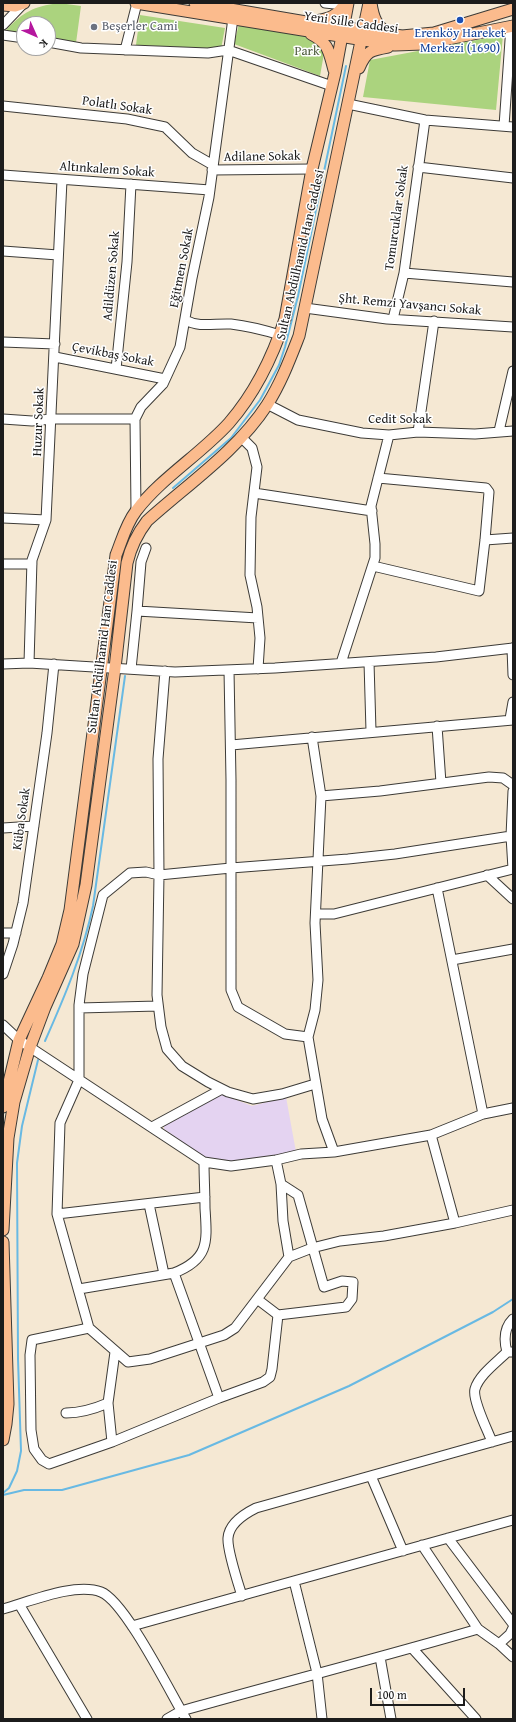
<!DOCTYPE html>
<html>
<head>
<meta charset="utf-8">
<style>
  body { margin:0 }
  #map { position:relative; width:516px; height:1722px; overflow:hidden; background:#f5e8d3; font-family:"Gentium Book Plus",serif }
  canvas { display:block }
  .frame { position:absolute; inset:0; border:4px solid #1c1c1c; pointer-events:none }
  .north { position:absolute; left:16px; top:16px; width:40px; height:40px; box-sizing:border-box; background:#fff; border:1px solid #a4a4a4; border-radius:50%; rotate:135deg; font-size:11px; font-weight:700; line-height:16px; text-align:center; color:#1c1c1c }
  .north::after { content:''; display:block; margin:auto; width:14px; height:18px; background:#b5179e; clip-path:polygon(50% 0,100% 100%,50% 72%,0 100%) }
  .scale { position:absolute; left:370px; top:1688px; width:95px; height:18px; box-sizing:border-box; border:2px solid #1c1c1c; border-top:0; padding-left:5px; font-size:12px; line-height:14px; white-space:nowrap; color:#1c1c1c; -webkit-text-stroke:3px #fff; paint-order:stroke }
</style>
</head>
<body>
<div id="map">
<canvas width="516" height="1722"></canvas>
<div class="frame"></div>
<div class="north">K</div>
<div class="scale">100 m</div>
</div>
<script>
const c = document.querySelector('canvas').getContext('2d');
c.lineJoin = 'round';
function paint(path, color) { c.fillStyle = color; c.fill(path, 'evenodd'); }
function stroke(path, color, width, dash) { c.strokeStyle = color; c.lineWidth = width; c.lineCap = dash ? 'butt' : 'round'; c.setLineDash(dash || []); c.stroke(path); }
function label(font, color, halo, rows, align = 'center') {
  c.font = font + ' "Gentium Book Plus",serif'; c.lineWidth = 3; c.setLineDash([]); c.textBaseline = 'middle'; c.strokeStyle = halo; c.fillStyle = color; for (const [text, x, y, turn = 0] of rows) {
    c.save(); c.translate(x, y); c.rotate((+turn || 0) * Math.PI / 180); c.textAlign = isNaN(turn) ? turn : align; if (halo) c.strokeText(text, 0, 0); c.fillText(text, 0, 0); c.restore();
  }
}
paint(new Path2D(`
  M221 1094 252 1106 286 1097 296 1152 231 1163 209 1161 164 1129V1125Z`), '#e4d3f1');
paint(new Path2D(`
  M59 3 81 6 76 43 48 36V24H24V33H6V30C25 11 32 7 59 3Z
  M140 15 225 28 221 49 136 45Z
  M239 24 322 37 326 42 320 76 234 44Z
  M503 35 496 110 363 97 370 60Z`), '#abd37e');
stroke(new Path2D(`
  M173 488 231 438 260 400 279 365 285 347 298 296 346 66
  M45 1041C65 996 83 953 93 906L125 676
  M3 1493 9 1488 17 1471 21 1451 18 1359 17 1163 22 1126 38 1060
  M3 1495 24 1490H62L189 1455 349 1386 493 1312 513 1299`), '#68b9e3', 2);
const minor = new Path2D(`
  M325 3 344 5
  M3 25 24 3
  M3 35 24 38
  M48 42 81 48 208 53 228 50 332 86
  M125 50 137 3
  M348 104 425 120 513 127
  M3 106 127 119 165 127 192 153 213 165
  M504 126 511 26
  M418 167 513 178
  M212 170 312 169
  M3 175 210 190
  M3 251 58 255
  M404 273 513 282
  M305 308 387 319 513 327
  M393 319 404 273 425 120
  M185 320C200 328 215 323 231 324 248 326 264 330 280 335
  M3 342 55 344
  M55 357 165 379
  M116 369 127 262 131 184
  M267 404 298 420 362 433 389 435 418 432 475 434 513 431
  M3 419 32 421 51 419H135
  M499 431 513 371
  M418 432 434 321
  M241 437 252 448 257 467 251 517 250 575 257 607 260 638 258 669
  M254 493 372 511
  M136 510 135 419 141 407 163 384 180 347 192 278 209 197 233 18
  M3 518 46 520
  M485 540 513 538
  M146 548 141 562 137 611 258 618
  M3 564H32
  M373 566 479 591 485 540 489 492 486 488 378 478
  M512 648 513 675
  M369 662 371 731
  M29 663 32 560 46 520 62 180
  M341 663 375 558V544L371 506 389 435
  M3 664 29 663 175 672 275 668 436 657 513 648
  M131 669 137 611
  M229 670 231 780V990L238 1007 285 1034 308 1037
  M165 671 158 759 159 875 157 995 161 1027 167 1049 182 1066 208 1082 228 1092 253 1099 282 1094 315 1084
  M510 719 513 702
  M437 726 441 783
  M312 737 321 796 315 923 318 980 315 1010 308 1037 322 1119 334 1152
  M231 745 513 720
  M321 796 380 791 489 777 503 778 513 785
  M3 828 34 826
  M513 869 511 836 513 791
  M487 875 513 899
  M437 888 483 1114
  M316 914H334L513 869
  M3 933H16
  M452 960 513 949
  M3 974 13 944 23 903 47 733 54 664
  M79 1008 158 1006
  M3 1025 19 1040 204 1162 231 1166 276 1160 301 1154 334 1152 431 1135 483 1114 513 1108
  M152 1127 222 1089
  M431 1135 455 1223 513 1210
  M276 1160 281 1184 283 1221 289 1257
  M149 1204 164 1274
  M57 1214 205 1197
  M455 1223 384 1236 340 1241 312 1248 289 1257 235 1328 224 1335 150 1359 128 1362 89 1328 57 1214 60 1123 79 1080V1005L83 974 103 895 130 873 146 872 159 875 231 868 348 859 395 854 511 836
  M174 1273 219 1398
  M79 1289 174 1273C210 1259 207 1241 205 1208 205 1193 204 1177 204 1162
  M257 1299 278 1315 346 1307 352 1299 353 1282 342 1281 324 1287 298 1195 281 1184
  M513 1319C504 1328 504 1341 507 1352H513
  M89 1328 32 1340 30 1355 31 1430 34 1449 42 1460 49 1464 112 1442 219 1398 263 1382 270 1377 272 1369 278 1315
  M66 1413C81 1413 94 1409 108 1403
  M112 1442 108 1403 115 1352
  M492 1442C488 1431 472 1400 475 1389 479 1375 497 1362 507 1352
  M371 1476 403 1551
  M448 1538 513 1624
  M422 1545 478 1629 499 1644 513 1657
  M294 1581 317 1673 322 1719
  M242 1596C238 1583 227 1550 228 1538 229 1524 244 1514 256 1508L513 1436
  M19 1604 87 1719
  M3 1609C29 1602 75 1582 101 1592 125 1601 171 1694 186 1719
  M132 1626 513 1520
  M499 1644 510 1634 513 1628
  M412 1648 476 1719
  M380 1657 391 1719
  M167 1719 181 1711C280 1683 379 1658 478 1629`);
const major = new Path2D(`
  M136 3 395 45 423 44 513 26
  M195 3 306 22 402 36 434 33 513 9
  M371 3C373 17 376 26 389 34
  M3 5 15 6 24 3
  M315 21C329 19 338 16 345 3
  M311 34C329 43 329 52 334 70
  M359 68C366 51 371 50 388 47
  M3 1107 19 1040 48 978 62 944 70 910 116 555C122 540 126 524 136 511 161 478 201 454 229 423 255 393 273 356 285 319L312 169 335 73 348 3
  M3 1230 8 1138 14 1102 30 1047 45 1007 73 944 86 885 115 668 127 563C131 546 137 534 147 521 188 484 237 451 267 405 281 383 290 359 299 336L369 3
  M3 1242 8 1404 6 1424 3 1440`);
stroke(minor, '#3d3b37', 11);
stroke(major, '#3d3b37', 13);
stroke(minor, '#fff', 9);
stroke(major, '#fbbb8d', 11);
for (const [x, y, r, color] of [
  [460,20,4,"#1a4fb4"],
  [94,27,4,"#6b7280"]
]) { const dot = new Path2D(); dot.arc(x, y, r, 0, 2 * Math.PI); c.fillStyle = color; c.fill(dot); stroke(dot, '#fff', 1.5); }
label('13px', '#1c1c1c', '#fff', [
  ["Yeni Sille Caddesi",351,23,8],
  ["Polatlı Sokak",117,106,8],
  ["Adilane Sokak",262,157,-1],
  ["Altınkalem Sokak",107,170,4],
  ["Tomurcuklar Sokak",397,218,-82],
  ["Sultan Abdülhamid Han Caddesi",301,255,-77],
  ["Eğitmen Sokak",182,268,-79],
  ["Adildüzen Sokak",112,276,-85],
  ["Şht. Remzi Yavşancı Sokak",410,305,5],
  ["Çevikbaş Sokak",113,355,11],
  ["Cedit Sokak",400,420],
  ["Huzur Sokak",39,422,-88],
  ["Sultan Abdülhamid Han Caddesi",103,647,-83],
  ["Küba Sokak",22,819,-82]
]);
label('13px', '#5b616d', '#fff', [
  ["Beşerler Cami",102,27]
], 'left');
label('13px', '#164399', '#fff', [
  ["Erenköy Hareket",460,34],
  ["Merkezi (1690)",460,49]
]);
label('13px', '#4e5c3e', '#fff', [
  ["Park",307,52]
]);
</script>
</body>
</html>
